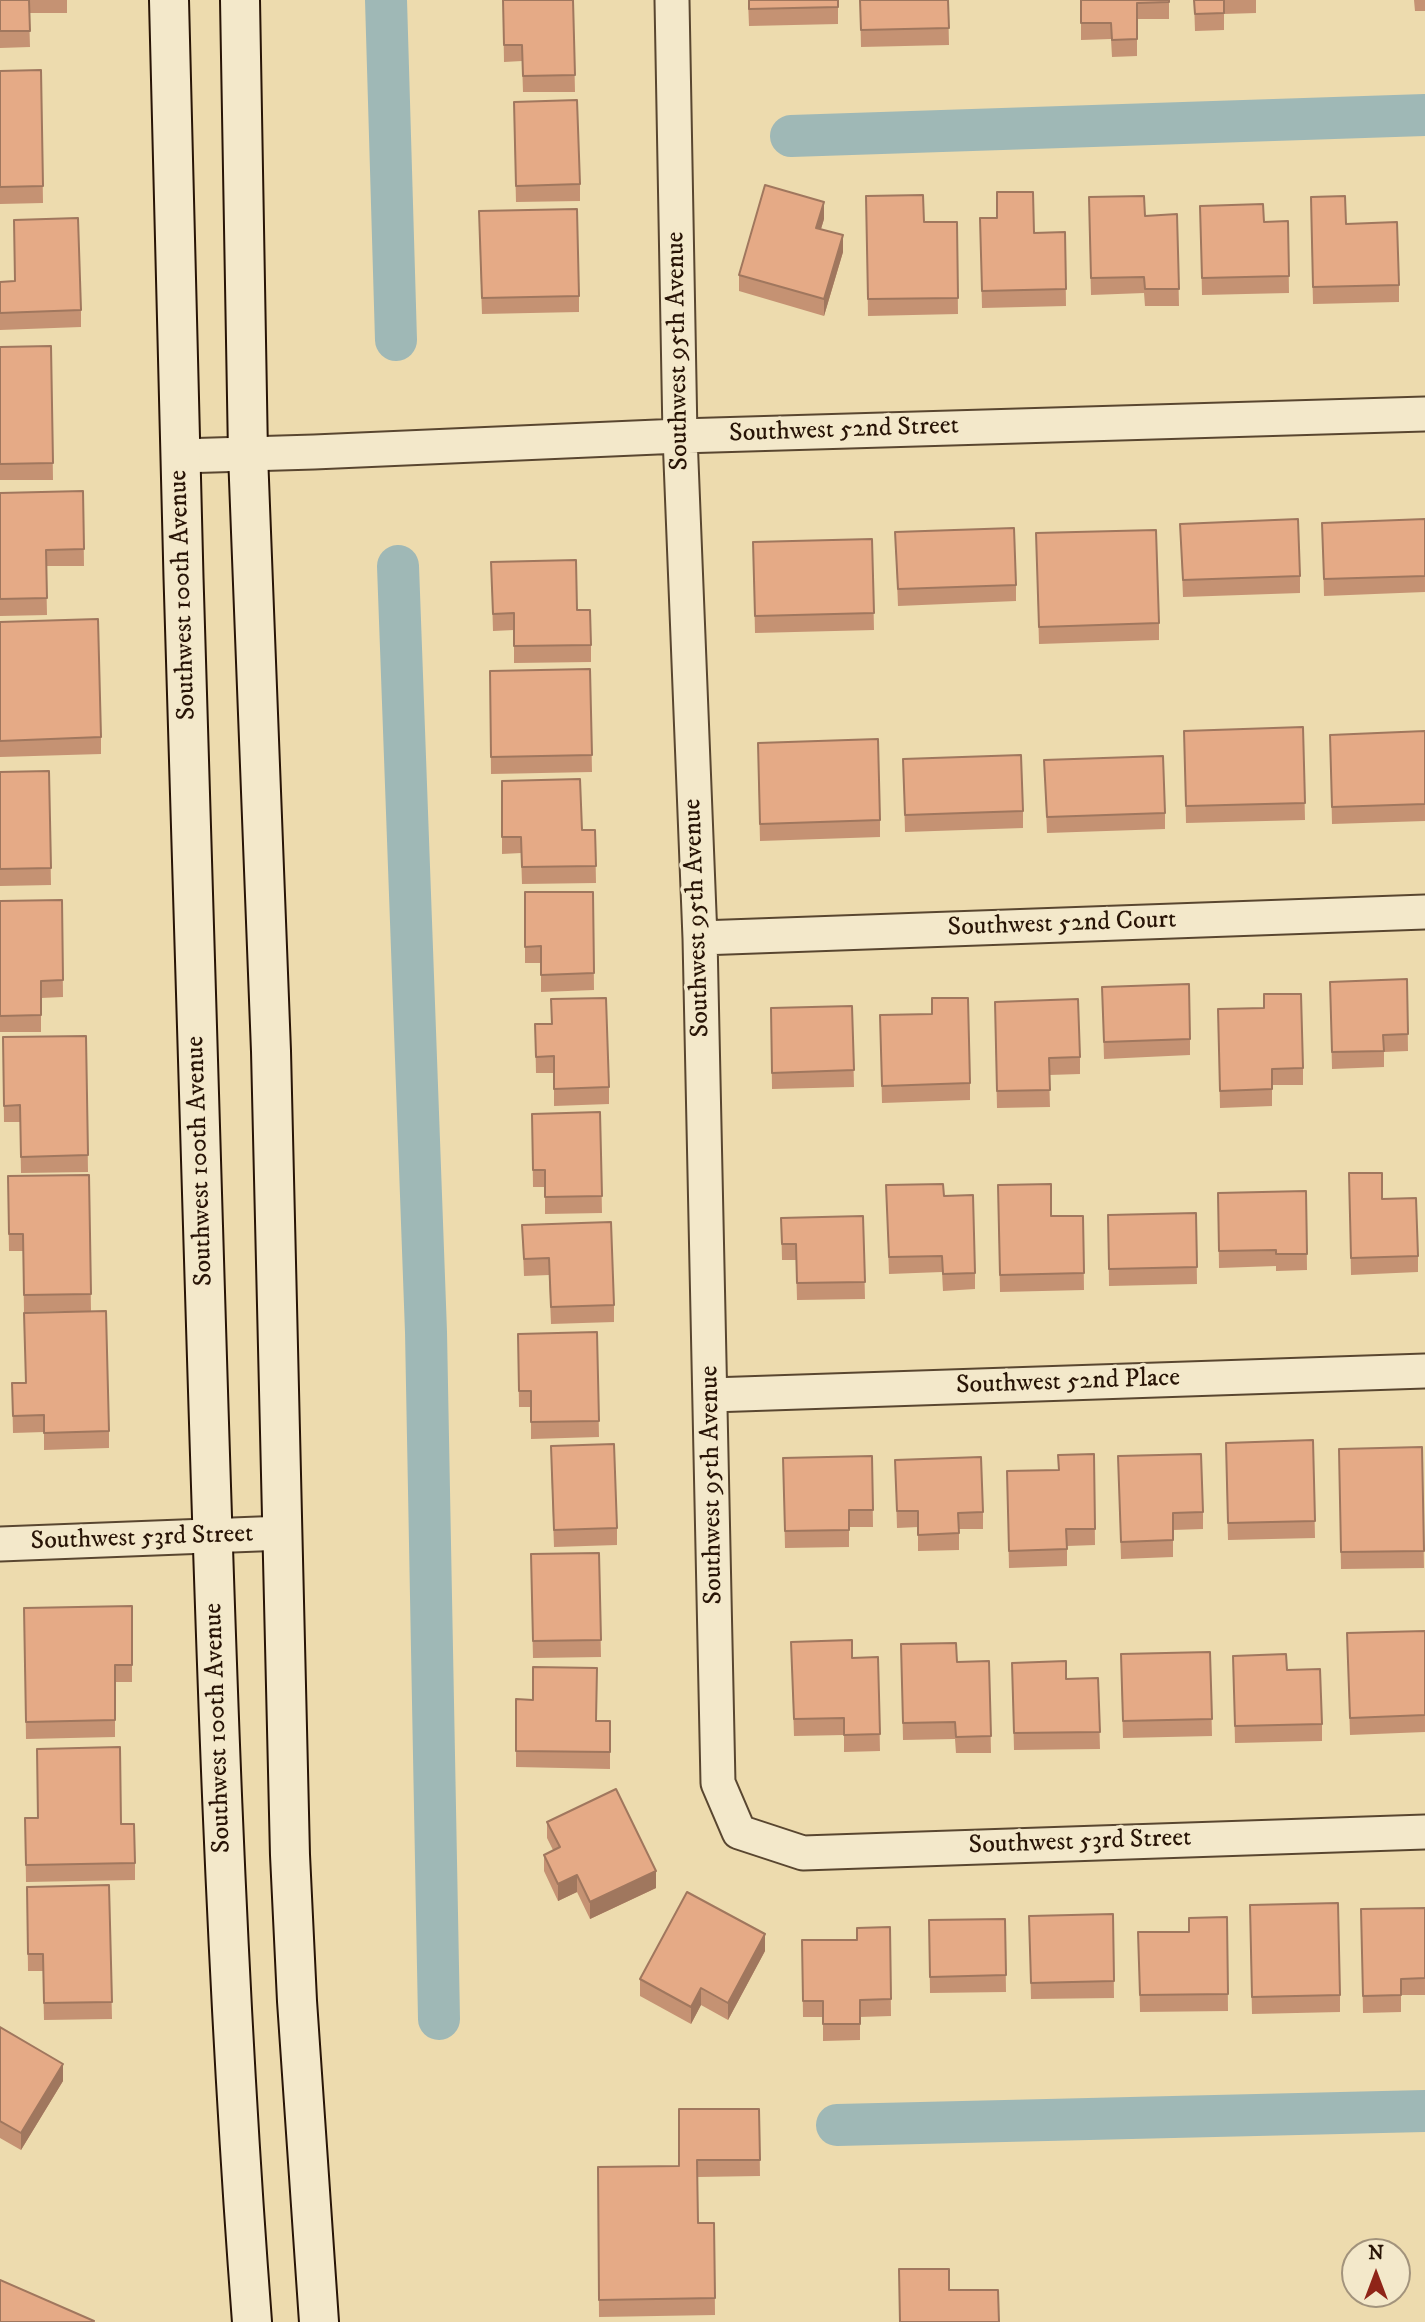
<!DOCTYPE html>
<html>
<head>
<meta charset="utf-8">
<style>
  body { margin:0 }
  #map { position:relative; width:1425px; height:2322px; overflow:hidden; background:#eddbae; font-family:"IM FELL DW Pica",serif }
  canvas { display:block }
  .north { position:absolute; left:1341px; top:2238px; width:70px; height:70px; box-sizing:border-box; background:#f3e8ca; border:2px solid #a2937c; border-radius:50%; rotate:0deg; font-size:19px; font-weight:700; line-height:28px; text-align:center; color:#281406 }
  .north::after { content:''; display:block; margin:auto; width:24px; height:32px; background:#8f2418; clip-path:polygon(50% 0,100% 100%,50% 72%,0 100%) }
</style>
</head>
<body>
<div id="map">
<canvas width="1425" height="2322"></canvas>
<div class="north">N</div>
</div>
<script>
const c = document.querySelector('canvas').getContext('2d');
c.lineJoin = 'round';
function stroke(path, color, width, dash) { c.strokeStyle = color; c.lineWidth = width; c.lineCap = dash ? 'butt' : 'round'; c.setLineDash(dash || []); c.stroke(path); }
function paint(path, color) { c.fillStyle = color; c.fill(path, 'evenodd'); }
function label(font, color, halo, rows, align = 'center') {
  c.font = font + ' "IM FELL DW Pica",serif'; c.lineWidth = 7; c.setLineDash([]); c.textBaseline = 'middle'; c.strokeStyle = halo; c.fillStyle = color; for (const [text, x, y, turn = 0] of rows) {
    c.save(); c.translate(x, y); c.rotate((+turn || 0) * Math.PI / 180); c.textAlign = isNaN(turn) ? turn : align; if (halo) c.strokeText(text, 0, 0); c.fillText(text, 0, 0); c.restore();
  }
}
stroke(new Path2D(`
  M386 0 396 340
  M791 136 1425 115
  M398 566 426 1332 439 2019
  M837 2125 1425 2111`), '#9fb8b6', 42);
const minor = new Path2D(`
  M672 0 680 436 700 938 718 1783 739 1832 803 1853 1425 1832
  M180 456 314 452 680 436 1425 414
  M700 938 1425 912
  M711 1395 1425 1371
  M0 1544 284 1533`);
const secondary = new Path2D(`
  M169 0C178 409 190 817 203 1226 214 1591 224 1957 252 2322
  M240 0 248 454 271 1051 290 1855 297 2001 319 2322`);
stroke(minor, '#594630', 37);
stroke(secondary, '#281406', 42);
stroke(minor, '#f3e8ca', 33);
stroke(secondary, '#f3e8ca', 38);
paint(new Path2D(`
  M0 0H67V13H29L30 47 0 48Z
  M503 0H573L575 92H523L522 61 504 62Z
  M748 0H838V24L749 26Z
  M860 0H948L949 45 861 47Z
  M1081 0H1169V19H1137V56L1112 57 1111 39 1081 40Z
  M1194 0H1256V13L1224 14V30L1195 31Z
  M1414 0H1425V11H1415Z
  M41 70 43 203 0 204V71Z
  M514 118 580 184V201L516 202Z
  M866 196 924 222H957L958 314 868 316Z
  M1200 206 1264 222 1288 221 1289 293 1202 295Z
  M1089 214 1145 216 1177 214 1179 306H1145L1144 293 1091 295Z
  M1311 214 1346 224 1399 285V302L1313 304Z
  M980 218 1034 233 1065 232 1066 306 982 308Z
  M824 219 821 229 843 252 824 316 739 291V275Z
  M479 228 579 296V312L482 314Z
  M0 282 81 310V327L0 330Z
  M51 346 53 480H0V347Z
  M83 491 84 566H46L47 615 0 616V493Z
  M1425 519V592L1324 596 1322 523Z
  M1180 524 1300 576V593L1183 597Z
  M895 532 1016 585V601L898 606Z
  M1036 533 1159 623V640L1039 644Z
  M872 539 874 630 755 633 753 542Z
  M491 562 577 610 591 645V662L514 663V630L493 631Z
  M0 622 101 737V754L0 757Z
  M590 669 592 772 491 774 490 671Z
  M1303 727 1305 820 1186 823 1184 731Z
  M1425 731V821L1332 824 1330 735Z
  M903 759 1023 811V828L905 832Z
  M758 760 880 820V837L760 841Z
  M1044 760 1165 813V829L1047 833Z
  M49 771 51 885 0 886V772Z
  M502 781 582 830H595L596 883 522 884 521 853 502 854Z
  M525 892H593L594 990 541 992V963H525Z
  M62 900 63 997 41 998V1032H0V901Z
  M1407 979 1408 1051 1384 1052V1067L1332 1069 1330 982Z
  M1102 987 1190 1039V1055L1104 1059Z
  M1264 994 1303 1068V1085H1272V1106L1220 1108 1218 1009 1264 1008Z
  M932 998 970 1083V1100L882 1103 880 1015 932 1014Z
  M551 999 609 1087V1104L554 1106V1073H536L535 1024H551Z
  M852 1006 854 1087 772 1089 771 1008Z
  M995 1018 1080 1057V1074L1049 1075 1050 1107 997 1108Z
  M86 1036 88 1172 21 1173 20 1122H4L3 1037Z
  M600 1112 602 1213 545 1214V1187H533L532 1114Z
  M1349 1173 1382 1199 1418 1256V1272L1351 1275Z
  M89 1175 91 1311 24 1312 23 1251H9L8 1176Z
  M886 1185 944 1196 975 1273V1289L943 1291 942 1272 889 1274Z
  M1306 1191 1307 1270 1276 1271V1266L1219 1268 1218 1193Z
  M998 1202 1051 1216H1083L1084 1290 1000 1292Z
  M1196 1213 1197 1284 1109 1286 1108 1215Z
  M863 1216 865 1299 797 1300 796 1260H782L781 1218Z
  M522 1225 614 1305V1322L551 1324 549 1275 524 1276Z
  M597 1332 599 1437 531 1439V1407H519L518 1334Z
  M12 1383 109 1431V1448L44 1450V1432L13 1433Z
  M1313 1440 1315 1538 1228 1540 1226 1460Z
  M1422 1447 1424 1568 1341 1569 1339 1449Z
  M1094 1454 1095 1545 1067 1546V1566L1009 1568 1007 1471 1058 1470V1455Z
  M872 1456 873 1527H849V1547L785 1548 783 1458Z
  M1118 1456 1203 1512V1529L1173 1530V1557L1121 1559Z
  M895 1460 983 1512V1529H959V1550L918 1551V1527L897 1528Z
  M551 1462 617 1528V1545L554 1547Z
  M599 1553 601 1657 533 1658 531 1571Z
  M132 1606V1682H115V1737L26 1739 24 1608Z
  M1425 1631V1732L1350 1735 1347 1633Z
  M791 1642 852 1658 878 1657 880 1751 844 1752V1735L794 1736Z
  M901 1644 957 1662 989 1661 991 1753H956L955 1739 903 1740Z
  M1210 1652 1212 1736 1123 1738 1121 1671Z
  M1233 1656 1287 1670 1322 1724V1741L1235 1743Z
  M1012 1663 1066 1679 1098 1678 1100 1749 1014 1750Z
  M516 1699 596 1721H610V1769L516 1767Z
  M25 1818 121 1824 135 1863V1880L26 1882Z
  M547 1822 656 1888 590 1919 577 1892 558 1901 544 1871V1855L553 1850 547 1838Z
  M109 1885 112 2019 44 2020 43 1971H28L27 1887Z
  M1425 1908V1995H1401V2012L1363 2013 1361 1909Z
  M1113 1914 1114 1998 1031 1999 1029 1916Z
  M1227 1917 1228 2011 1140 2012 1138 1932H1189Z
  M1005 1919 1006 1992 930 1993 929 1920Z
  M1250 1922 1340 1995V2012L1252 2014Z
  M890 1927 891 2016 860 2017V2040L823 2041V2017H803L802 1940H857Z
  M765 1951 728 2020 701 2005 691 2024 640 1996V1979Z
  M0 2027 63 2081 21 2150 0 2138Z
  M759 2109 760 2176 698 2177V2223H714L715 2315 599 2317 598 2167 679 2166Z`), '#c59273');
paint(new Path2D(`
  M824 202V219L816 245V228Z
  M843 235V252L824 316V299Z
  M656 1871V1888L590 1919V1902Z
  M577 1875V1892L558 1901V1884Z
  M765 1934V1951L728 2020V2003Z
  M701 1988V2005L691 2024V2007Z
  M63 2064V2081L21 2150V2133Z`), '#a0775e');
const building = new Path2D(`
  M0 0H29L30 31H0Z
  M503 0H573L575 75 523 76 522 45H504Z
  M749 0H838V7L749 9Z
  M860 0H948L949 28 861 30Z
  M1081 0H1169V2L1137 3V39L1112 40 1111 23H1081Z
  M1194 0H1224V13L1195 14Z
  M41 70 43 186 0 187V71Z
  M577 100 580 184 516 186 514 102Z
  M765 185 824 202 816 228 843 235 824 299 739 275Z
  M997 192H1033L1034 233 1065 232 1066 289 982 291 980 218H997Z
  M923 195 924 222H957L958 298 868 299 866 196Z
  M1144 196 1145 216 1177 214 1179 289H1145L1144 277 1091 278 1089 197Z
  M1345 196 1346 224 1397 222 1399 285 1313 287 1311 197Z
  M1263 204 1264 222 1288 221 1289 276 1202 278 1200 206Z
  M577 209 579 296 482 298 479 211Z
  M78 218 81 310 0 313V282L15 281 14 220Z
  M51 346 53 463 0 464V347Z
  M83 491 84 549 46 550 47 598 0 599V493Z
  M1298 519 1300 576 1183 580 1180 524Z
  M1425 519V576L1324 579 1322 523Z
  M1014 528 1016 585 898 589 895 532Z
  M1156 530 1159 623 1039 627 1036 533Z
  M872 539 874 613 755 616 753 542Z
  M576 560 577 610H590L591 645 514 646V613L493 614 491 562Z
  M98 619 101 737 0 741V622Z
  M590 669 592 755 491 757 490 671Z
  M1303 727 1305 803 1186 806 1184 731Z
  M1425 731V804L1332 807 1330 735Z
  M878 739 880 820 760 824 758 743Z
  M1021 755 1023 811 905 815 903 759Z
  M1163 756 1165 813 1047 817 1044 760Z
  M49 771 51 868 0 869V772Z
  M580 779 582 830H595L596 866 522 867 521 837H502V781Z
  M525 892H593L594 973 541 975V946L525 947Z
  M62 900 63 980 41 981V1015L0 1016V901Z
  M1407 979 1408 1034 1383 1035 1384 1051 1332 1052 1330 982Z
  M1189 984 1190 1039 1104 1042 1102 987Z
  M1264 994H1301L1303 1068 1272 1069V1089L1220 1091 1218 1009 1264 1008Z
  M606 998 609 1087 554 1089V1056L536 1057 535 1024H552L551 999Z
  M932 998H968L970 1083 882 1086 880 1015 932 1014Z
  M1078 999 1080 1057 1049 1058 1050 1090 997 1091 995 1002Z
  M852 1006 854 1070 772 1073 771 1008Z
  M86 1036 88 1155 21 1157 20 1105 4 1106 3 1037Z
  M600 1112 602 1196 545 1197V1170H533L532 1114Z
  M1349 1173H1382V1199L1416 1198 1418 1256 1351 1258Z
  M89 1175 91 1294 24 1295 23 1234H9L8 1176Z
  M943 1184 944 1196 973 1195 975 1273 943 1274 942 1256 889 1257 886 1185Z
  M1051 1184V1216H1083L1084 1273 1000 1275 998 1185Z
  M1306 1191 1307 1254H1276V1250L1219 1251 1218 1193Z
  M1196 1213 1197 1267 1109 1269 1108 1215Z
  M863 1216 865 1282 797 1283 796 1244H782L781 1218Z
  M611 1222 614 1305 551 1307 549 1258 524 1259 522 1225Z
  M106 1311 109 1431 44 1433V1415L13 1416 12 1383H26L24 1313Z
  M597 1332 599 1421 531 1422V1391H519L518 1334Z
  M1313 1440 1315 1521 1228 1523 1226 1443Z
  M614 1444 617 1528 554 1530 551 1446Z
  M1422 1447 1424 1551 1341 1552 1339 1449Z
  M1094 1454 1095 1529H1066L1067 1549 1009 1551 1007 1471 1059 1470 1058 1455Z
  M1201 1454 1203 1512 1173 1513V1540L1121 1542 1118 1456Z
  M872 1456 873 1510H849V1530L785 1531 783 1458Z
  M981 1457 983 1512 958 1513 959 1533 918 1535V1511H897L895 1460Z
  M599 1553 601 1640 533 1641 531 1554Z
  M132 1606V1665H115V1720L26 1722 24 1608Z
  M1425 1631V1715L1350 1718 1347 1633Z
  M852 1640V1658L878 1657 880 1734 844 1735V1718L794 1719 791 1642Z
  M956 1643 957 1662 989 1661 991 1736 956 1737 955 1722 903 1723 901 1644Z
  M1210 1652 1212 1719 1123 1721 1121 1654Z
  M1286 1654 1287 1670 1320 1669 1322 1724 1235 1726 1233 1656Z
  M1066 1661V1679L1098 1678 1100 1732 1014 1733 1012 1663Z
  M533 1667 597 1668 596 1721H610V1752L516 1751V1699L533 1700Z
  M120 1747 121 1824H134L135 1863 26 1865 25 1818H38L37 1749Z
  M616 1789 656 1871 590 1902 577 1875 558 1884 544 1855 560 1847 547 1822Z
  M109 1885 112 2002 44 2003 43 1954H28L27 1887Z
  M687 1892 765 1934 728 2003 701 1988 691 2007 640 1979Z
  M1338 1903 1340 1995 1252 1997 1250 1905Z
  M1425 1908V1978L1401 1979V1995L1363 1996 1361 1909Z
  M1113 1914 1114 1981 1031 1983 1029 1916Z
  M1227 1917 1228 1994 1140 1995 1138 1932H1189V1918Z
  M1005 1919 1006 1975 930 1977 929 1920Z
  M890 1927 891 1999 860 2000V2024H823V2001H803L802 1940H857V1928Z
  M0 2027 63 2064 21 2133 0 2121Z
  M679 2109H759L760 2160H697L698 2223H714L715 2298 599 2300 598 2167 679 2166Z
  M899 2269H949V2290H998L999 2322H900Z
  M0 2280 94 2321 93 2322H0Z`);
paint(building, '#e5aa86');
stroke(building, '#a0775e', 2);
label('26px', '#281406', '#f3e8ca', [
  ["Southwest 95th Avenue",679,351,-91],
  ["Southwest 52nd Street",844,431,-2],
  ["Southwest 100th Avenue",184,595,-92],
  ["Southwest 95th Avenue",698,918,-92],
  ["Southwest 52nd Court",1062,925,-2],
  ["Southwest 100th Avenue",201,1161,-92],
  ["Southwest 52nd Place",1068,1383,-2],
  ["Southwest 95th Avenue",713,1485,-91],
  ["Southwest 53rd Street",142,1539,-2],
  ["Southwest 100th Avenue",219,1728,-92],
  ["Southwest 53rd Street",1080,1843,-2]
]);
</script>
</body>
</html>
